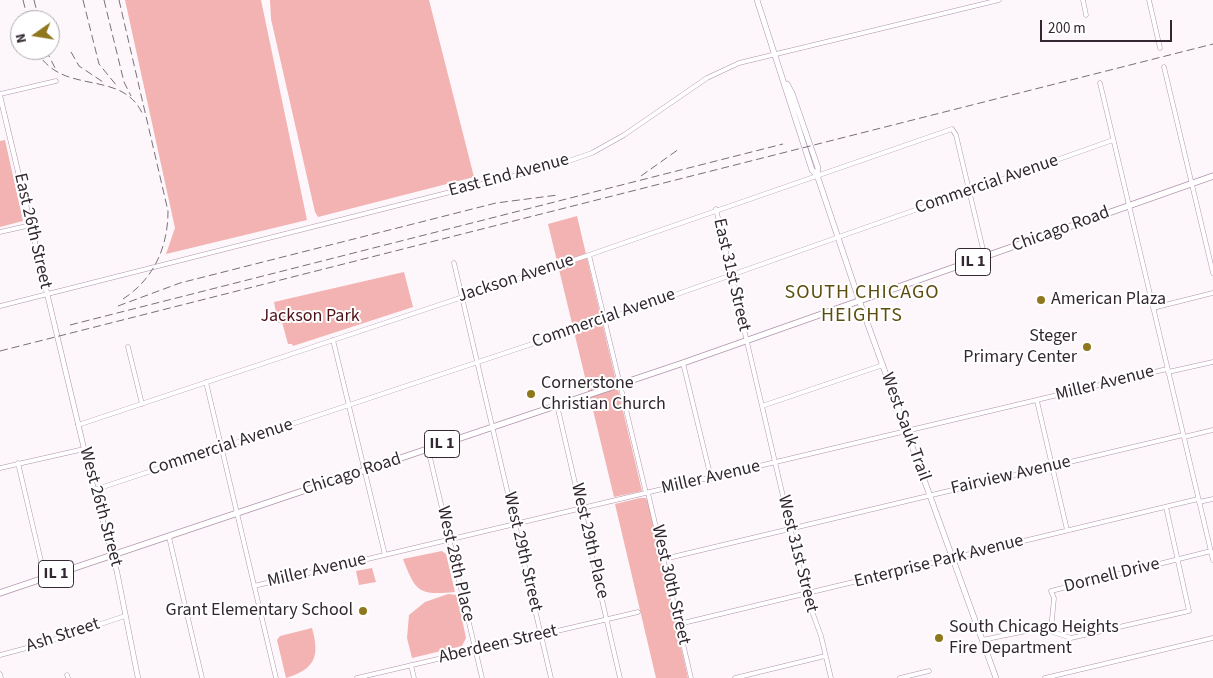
<!DOCTYPE html>
<html>
<head>
<meta charset="utf-8">
<style>
  body { margin:0 }
  #map { position:relative; width:1213px; height:678px; overflow:hidden; background:#fdf7fc; font-family:"Source Sans 3",sans-serif }
  canvas { display:block }
  .north { position:absolute; left:10px; top:10px; width:50px; height:50px; box-sizing:border-box; background:#fff; border:1px solid #ada9ad; border-radius:50%; rotate:257deg; font-size:14px; font-weight:700; line-height:20px; text-align:center; color:#332832 }
  .north::after { content:''; display:block; margin:auto; width:18px; height:22px; background:#8f771d; clip-path:polygon(50% 0,100% 100%,50% 72%,0 100%) }
  .scale { position:absolute; left:1040px; top:20px; width:132px; height:22px; box-sizing:border-box; border:2px solid #332832; border-top:0; padding-left:6px; font-size:15px; line-height:18px; white-space:nowrap; color:#332832; -webkit-text-stroke:4px #fff; paint-order:stroke }
</style>
</head>
<body>
<div id="map">
<canvas width="1213" height="678"></canvas>
<div class="north">N</div>
<div class="scale">200 m</div>
</div>
<script>
const c = document.querySelector('canvas').getContext('2d');
c.lineJoin = 'round';
function paint(path, color) { c.fillStyle = color; c.fill(path, 'evenodd'); }
function stroke(path, color, width, dash) { c.strokeStyle = color; c.lineWidth = width; c.lineCap = dash ? 'butt' : 'round'; c.setLineDash(dash || []); c.stroke(path); }
function label(font, color, halo, rows, align = 'center') {
  c.font = font + ' "Source Sans 3",sans-serif'; c.lineWidth = 4; c.setLineDash([]); c.textBaseline = 'middle'; c.strokeStyle = halo; c.fillStyle = color; for (const [text, x, y, turn = 0] of rows) {
    c.save(); c.translate(x, y); c.rotate((+turn || 0) * Math.PI / 180); c.textAlign = isNaN(turn) ? turn : align; if (halo) c.strokeText(text, 0, 0); c.fillText(text, 0, 0); c.restore();
  }
}
paint(new Path2D(`
  M125 0H261L307 220 166 254 175 228Z
  M270 0H429L474 177 318 217 315 212 271 19Z
  M5 140 23 221 0 227V141Z
  M577 216 642 491 614 497 548 224Z
  M404 272 413 307 293 346 292 344H288L282 322 278 323 274 302Z
  M640 498H646L648 502 688 678H656L615 504Z
  M442 551 446 554 455 592C419 595 416 593 403 559Z
  M372 568 376 582 359 585 356 571Z
  M448 594 457 595 466 638 462 646 412 658 407 638 409 615 425 602Z
  M312 628C320 657 315 669 286 678L277 640 280 636Z`), '#f2b3b2');
const minor = new Path2D(`
  M1083 0 1086 15
  M1149 0 1160 48
  M1164 67 1213 273
  M1100 83 1213 560
  M0 94 56 81
  M716 209 806 595 821 636 831 678
  M0 232 31 225
  M589 255 646 493
  M454 263 551 678
  M0 306 557 165 592 153 624 135 707 78 739 63 999 0
  M1153 308 1213 293
  M333 340 385 555
  M128 347 142 404
  M683 363 711 478
  M1168 372 1213 362
  M206 382 276 678
  M1037 401 1067 530
  M557 405 620 678
  M762 406 883 365
  M78 425 589 255 952 129 956 135 985 258
  M1184 437 1213 430
  M428 449 482 678
  M18 463 45 578
  M0 468 84 449
  M94 490 604 320 1113 140
  M648 493 691 678
  M1199 502 1213 499
  M169 537 202 678
  M664 559 1183 435
  M254 586 1167 369
  M679 624 1198 499
  M1051 630 1054 598 1051 591 1211 551
  M982 640 1041 628 1071 638 1189 611 1166 507
  M0 655 34 646 125 616
  M411 665 414 678
  M0 674 1 678
  M67 675 68 678
  M357 678 638 612
  M735 678 825 656
  M900 678 929 671
  M1045 678 1213 638`);
const tertiary = new Path2D(`
  M0 96 92 482 117 572 138 678`);
const secondary = new Path2D(`
  M757 0 812 170 817 175 859 300 996 678
  M787 84 792 93 818 168 817 175`);
const primary = new Path2D(`
  M0 593 683 363 1213 176`);
stroke(minor, '#b093ac', 5);
stroke(tertiary, '#b093ac', 5.5);
stroke(secondary, '#b093ac', 6);
stroke(primary, '#b093ac', 7);
stroke(minor, '#fff', 4);
stroke(tertiary, '#fff', 4.5);
stroke(secondary, '#fff', 5);
stroke(primary, '#fff', 5.5);
stroke(new Path2D(`
  M23 0 28 20
  M34 0 39 20
  M83 0 99 64 117 86
  M104 0 124 82 131 96
  M119 0 168 211C168 247 154 279 123 299
  M36 50C62 98 122 67 143 115
  M46 50 55 68
  M71 52 79 66 103 82
  M641 176 679 149
  M118 306 180 283 496 203 558 195
  M70 325 783 144
  M0 351 1213 44`), '#786f77', 1, [8, 4]);
for (const [x, y, r, color] of [
  [1041,300,5,"#8f771d"],
  [1087,347,5,"#8f771d"],
  [531,394,5,"#8f771d"],
  [363,611,5,"#8f771d"],
  [939,638,5,"#8f771d"]
]) { const dot = new Path2D(); dot.arc(x, y, r, 0, 2 * Math.PI); c.fillStyle = color; c.fill(dot); stroke(dot, '#fff', 2); }
for (const [x, y, w] of [
  [973,262,35],
  [442,444,35],
  [56,574,35]
]) { const box = new Path2D(); box.roundRect(x - w / 2, y - 13.5, w, 27, 4); c.fillStyle = '#fff'; c.fill(box); stroke(box, '#332832', 1); }
label('bold 16px', '#332832', null, [
  ["IL 1",973,262],
  ["IL 1",442,444],
  ["IL 1",56,574]
]);
label('18px', '#332832', '#fff', [
  ["East End Avenue",509,176,-15],
  ["Commercial Avenue",987,185,-19],
  ["Chicago Road",1061,230,-20],
  ["East 26th Street",32,231,77],
  ["East 31st Street",731,275,77],
  ["Jackson Avenue",516,279,-18],
  ["Commercial Avenue",604,319,-19],
  ["Miller Avenue",1105,384,-14],
  ["West Sauk Trail",905,427,70],
  ["Commercial Avenue",221,448,-18],
  ["Chicago Road",352,475,-18],
  ["Fairview Avenue",1011,476,-13],
  ["Miller Avenue",711,478,-13],
  ["West 26th Street",100,507,75],
  ["West 29th Place",589,541,77],
  ["West 29th Street",522,552,77],
  ["West 31st Street",797,554,76],
  ["Enterprise Park Avenue",939,562,-14],
  ["West 28th Place",455,564,77],
  ["Miller Avenue",317,571,-13],
  ["Dornell Drive",1112,576,-14],
  ["West 30th Street",670,585,77],
  ["Ash Street",63,636,-18],
  ["Aberdeen Street",498,645,-13]
]);
label('18px', '#332832', '#fff', [
  ["American Plaza",1051,300],
  ["Steger",1077,337,"right"],
  ["Primary Center",1077,358,"right"],
  ["Cornerstone",541,384],
  ["Christian Church",541,405],
  ["Grant Elementary School",353,611,"right"],
  ["South Chicago Heights",949,628],
  ["Fire Department",949,649]
], 'left');
label('18px', '#4c1016', '#fff', [
  ["Jackson Park",310,317]
]);
c.letterSpacing = '1px';
label('20px', '#5c4c0d', '#fff', [
  ["SOUTH CHICAGO",862,294],
  ["HEIGHTS",862,317]
]);
c.letterSpacing = '0px';
</script>
</body>
</html>
